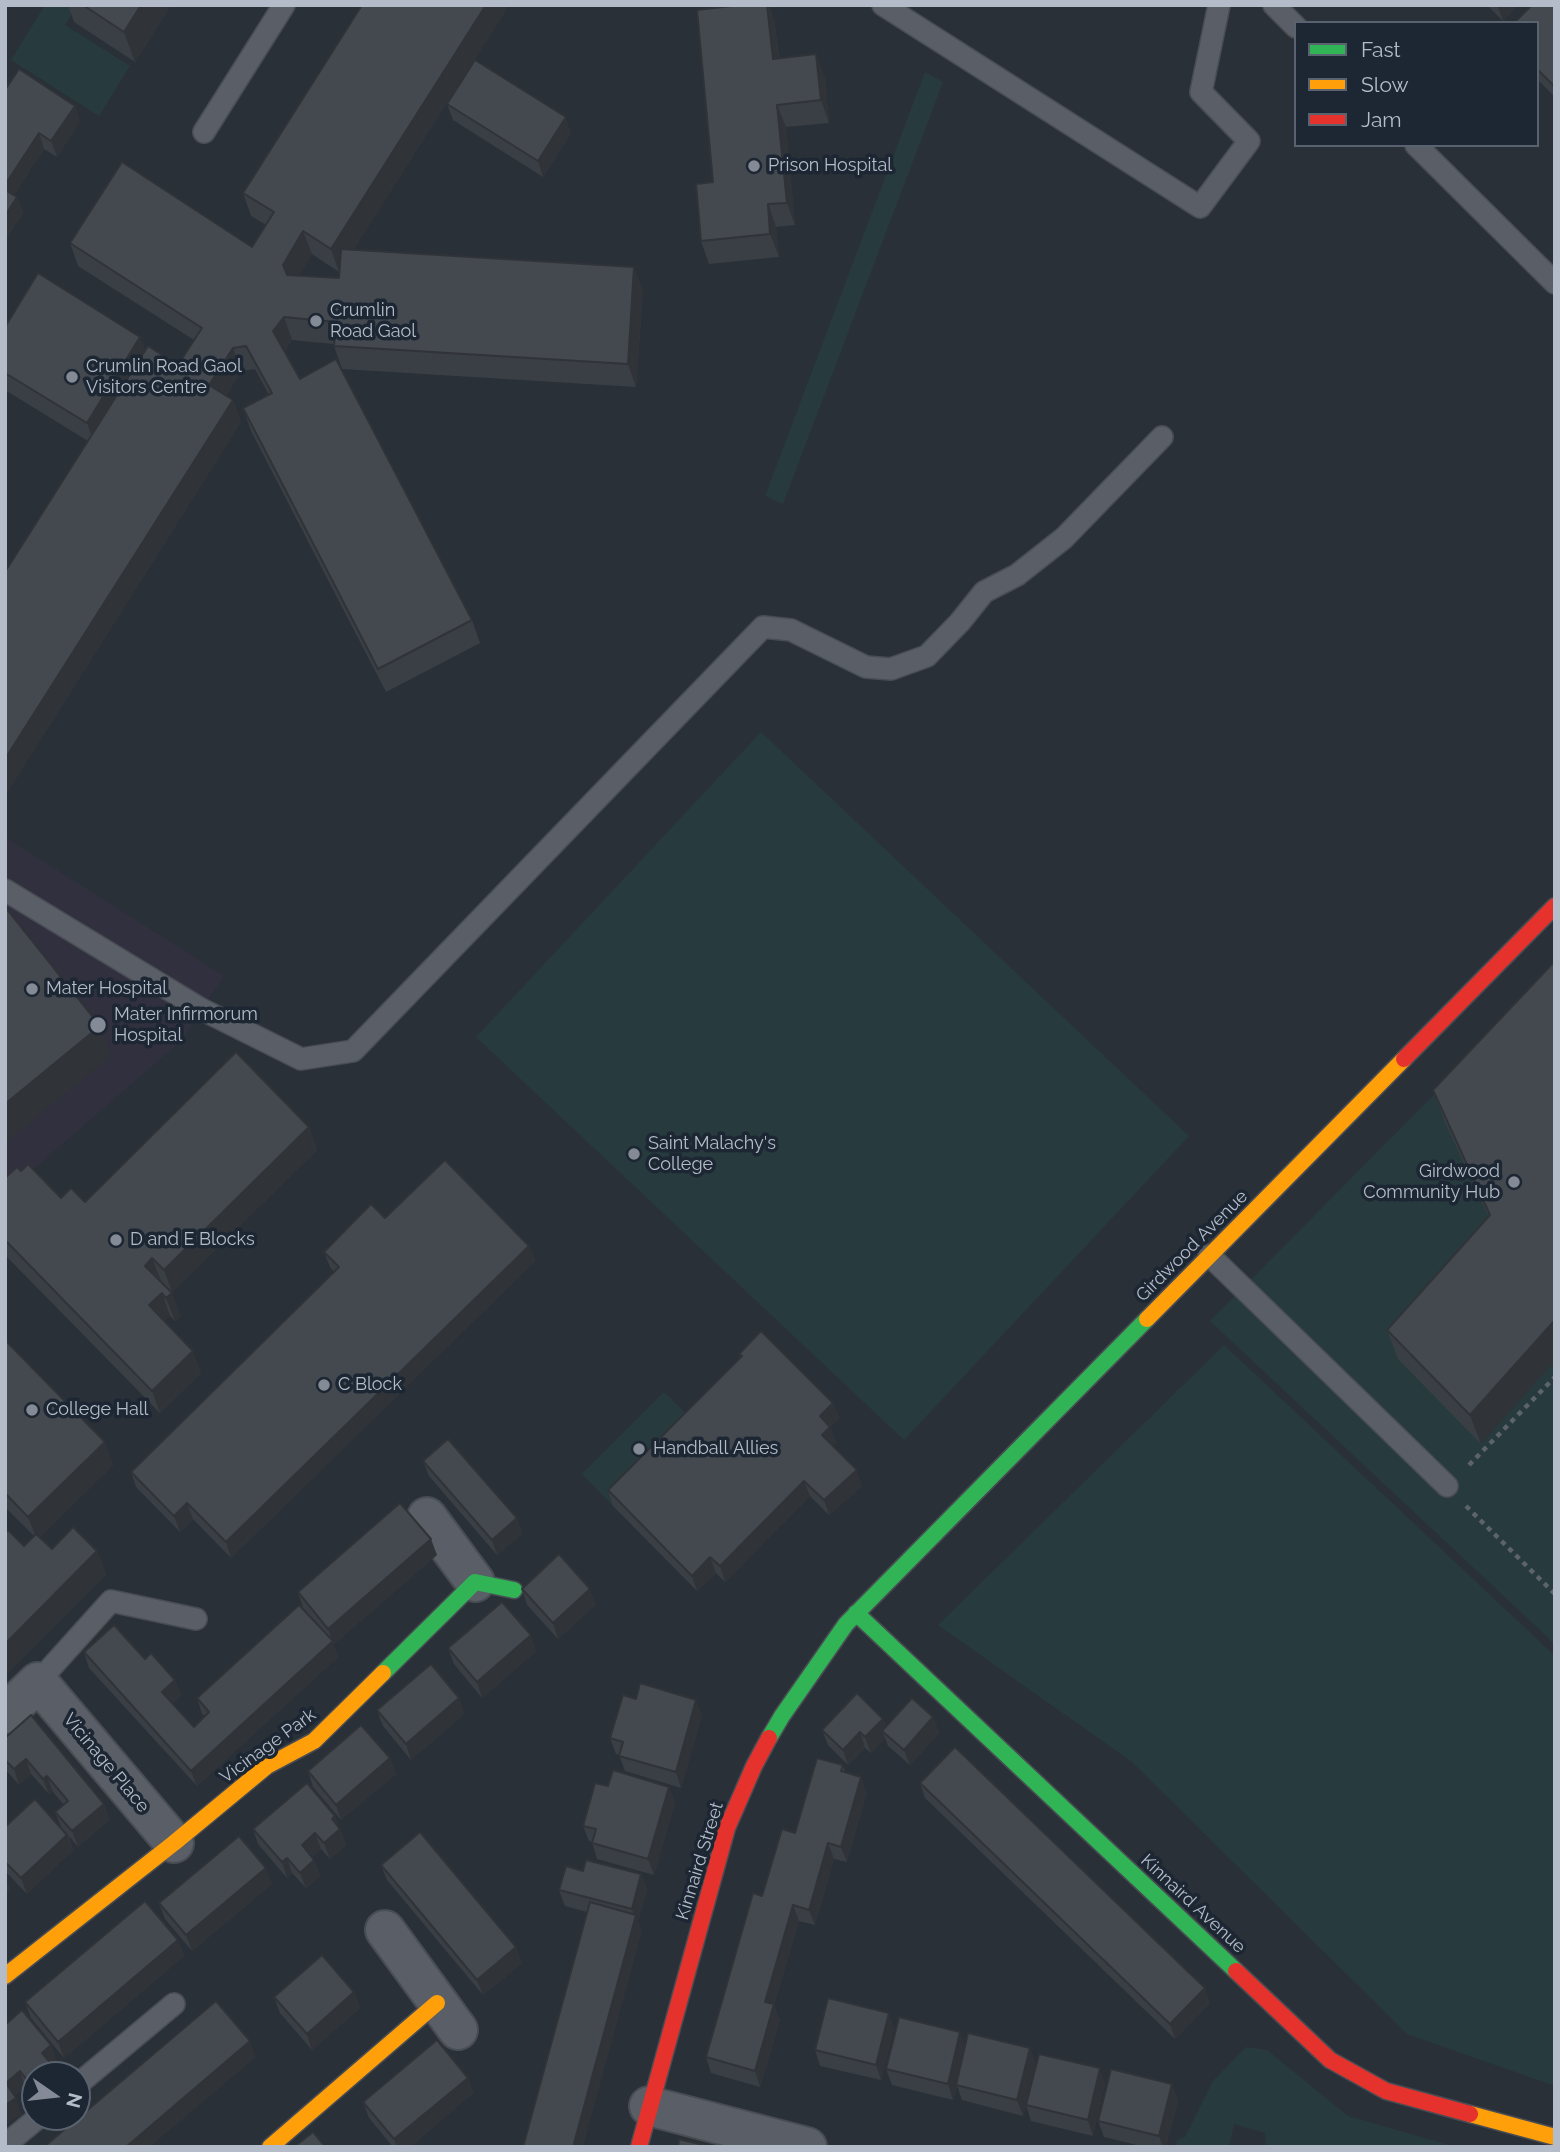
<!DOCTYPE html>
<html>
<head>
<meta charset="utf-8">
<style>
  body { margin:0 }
  #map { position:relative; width:1560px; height:2152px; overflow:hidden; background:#2a3038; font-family:Raleway,sans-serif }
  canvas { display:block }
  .frame { position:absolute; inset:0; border:7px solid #b4bcc9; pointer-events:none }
  .legend { position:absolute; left:1294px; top:21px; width:245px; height:126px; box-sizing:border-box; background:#1d2633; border:2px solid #59626f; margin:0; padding:9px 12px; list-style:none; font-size:21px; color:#b4bcc9 }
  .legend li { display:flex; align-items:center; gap:14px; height:35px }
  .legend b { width:35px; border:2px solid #59626f }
  .north { position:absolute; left:21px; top:2061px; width:70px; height:70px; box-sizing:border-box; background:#1d2633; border:2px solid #59626f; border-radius:50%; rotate:104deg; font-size:19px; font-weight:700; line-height:28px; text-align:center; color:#b4bcc9 }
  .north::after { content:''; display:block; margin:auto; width:24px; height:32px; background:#848b96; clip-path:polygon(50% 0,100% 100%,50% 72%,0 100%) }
</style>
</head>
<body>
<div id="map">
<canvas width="1560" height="2152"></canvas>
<div class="frame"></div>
<ul class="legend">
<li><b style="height:9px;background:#30b455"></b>Fast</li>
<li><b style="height:9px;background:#ff9f0a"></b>Slow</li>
<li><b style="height:9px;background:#e5322d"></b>Jam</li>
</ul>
<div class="north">N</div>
</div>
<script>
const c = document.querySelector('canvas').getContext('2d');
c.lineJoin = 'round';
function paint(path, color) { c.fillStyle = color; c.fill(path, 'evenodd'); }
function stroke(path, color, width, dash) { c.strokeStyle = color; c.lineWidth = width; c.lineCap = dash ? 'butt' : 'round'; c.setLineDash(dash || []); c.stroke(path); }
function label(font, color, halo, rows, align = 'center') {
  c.font = font + ' Raleway,sans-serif'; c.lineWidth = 7; c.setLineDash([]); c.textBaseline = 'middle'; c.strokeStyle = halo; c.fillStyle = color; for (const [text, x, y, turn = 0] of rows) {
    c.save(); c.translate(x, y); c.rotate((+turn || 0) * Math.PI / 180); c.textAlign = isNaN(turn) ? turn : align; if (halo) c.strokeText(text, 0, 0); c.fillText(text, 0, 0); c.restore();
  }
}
paint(new Path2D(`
  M5 837 224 976 181 1041 5 1194Z`), '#31303e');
paint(new Path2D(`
  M45 5H77L65 25 130 66 99 116 11 60Z
  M925 72 943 82 783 504 765 496Z
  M761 732 1189 1136 904 1440 476 1037Z
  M1555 972V1644L1210 1321Z
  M1224 1345 1555 1656V2086L1407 2034 1132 1762 938 1625Z
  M664 1392 696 1423 613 1506 582 1474Z
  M1246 2047 1267 2050 1348 2116 1456 2147H1266L1265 2133 1234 2124 1229 2147H1175L1177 2140 1185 2137 1213 2081Z`), '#273a3e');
const lane = new Path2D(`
  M883 5 1200 207 1249 141 1201 92 1219 5
  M1274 5 1296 27
  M204 132 284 5
  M1416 145 1555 283
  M5 890 201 1009 301 1059 353 1051 763 627 791 630 866 667 891 669 927 656 960 622 984 592 1017 575 1064 538 1162 437
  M1209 1255 1447 1486
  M38 1682 111 1601 196 1619
  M77 2085 174 2004
  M5 2145 39 2117`);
const street = new Path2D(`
  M427 1517 475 1582
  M5 1714 38 1682 174 1843
  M385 1930 458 2030
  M649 2106 807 2147`);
const fast = new Path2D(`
  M856 1613 1236 1971
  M383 1673 475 1582 514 1590
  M769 1738 782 1716 846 1624 1147 1319`);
const slow = new Path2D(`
  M1147 1319 1404 1059
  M5 1976 174 1843 267 1766 314 1741 383 1673
  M1470 2114 1555 2137
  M270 2147 437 2003`);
const jam = new Path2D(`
  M1404 1059 1555 906
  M1236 1971 1330 2060 1386 2091 1470 2114
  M639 2147 727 1828 754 1766 769 1738`);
stroke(lane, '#484c53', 24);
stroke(street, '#484c53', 42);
stroke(fast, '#484c53', 19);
stroke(slow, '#484c53', 19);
stroke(jam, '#484c53', 19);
stroke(new Path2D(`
  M1469 1465 1555 1377
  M1466 1506 1555 1594`), '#5d636a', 4.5, [5, 5]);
stroke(lane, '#5a5e66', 21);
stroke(street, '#5a5e66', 38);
stroke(fast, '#30b455', 16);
stroke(slow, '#ff9f0a', 16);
stroke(jam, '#e5322d', 16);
paint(new Path2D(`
  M68 5H171L135 62 74 22Z
  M362 5H509L353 250 643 290 636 387 342 369 334 346V344L292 340 284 351 300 379 472 620 480 643 386 692 251 431 243 408 269 395 255 369 242 371 226 395 233 400 241 422 6 794 5 572 88 441 5 390V327L140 337 145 351 178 365 194 340 78 266 70 243 252 247 266 225 251 216 243 193ZM312 254 339 272V278L299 275Z
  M740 5H768L775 25 779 58 825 77 829 123 786 127 795 225 776 227 779 257 709 264 701 241 713 182Z
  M1487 5H1517L1503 21Z
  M1555 5V97L1537 79V23Z
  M5 90 80 121 57 157 44 149 26 176 14 195 17 197 23 213 5 240Z
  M447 104 571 133 543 177 453 120Z
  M1555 961 1481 1444 1398 1359 1387 1330 1489 1217 1444 1120 1433 1090Z
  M309 1127 317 1150 172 1292 160 1282 172 1293 180 1316 175 1321 170 1316 164 1321 201 1373 160 1413 5 1255V1178L21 1171 61 1198 85 1202Z
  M385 1218 529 1246 535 1261 231 1558 193 1519 180 1532 136 1487 131 1472 334 1272 330 1267 324 1252Z
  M5 1340 105 1442 113 1465 40 1537 52 1549 97 1551 106 1574 5 1675V1533L24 1546 34 1536 5 1507Z
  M739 1354 833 1403 839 1418 830 1427 836 1442 832 1446 862 1486 829 1515 810 1496 725 1582 716 1573 697 1591 613 1506 608 1490 740 1358Z
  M423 1461 517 1518 522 1534 497 1555 429 1476Z
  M437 1555 334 1644 333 1643 338 1657 197 1786 89 1668 84 1652 145 1659 175 1680 181 1695 172 1704 194 1727 205 1716 202 1714 197 1698 321 1629 303 1608 298 1592Z
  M522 1589 596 1604 558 1639 527 1605Z
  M448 1648 536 1651 482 1698 454 1664Z
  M377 1710 465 1713 411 1760 383 1726Z
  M702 1715 681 1788 625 1771 619 1755 616 1754 610 1738Z
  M933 1717 939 1733 910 1765 888 1746 885 1738 871 1753 865 1748 848 1765 828 1745 822 1730 883 1719 886 1726Z
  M5 1738 104 1804 109 1820 78 1847 68 1835 73 1850 27 1894 5 1871V1827H61L55 1812 64 1805 53 1792 49 1794 31 1774 19 1785 5 1769Z
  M390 1758 396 1774 341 1820 313 1787 308 1771Z
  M843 1765 845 1772 867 1792 847 1862 834 1859 815 1925 799 1921 774 2005 780 2020 760 2087 711 2073 706 2057 762 1896 795 1833Z
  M920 1783 1210 2003 1175 2039 925 1798Z
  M608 1786 669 1787 675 1802 654 1875 597 1859 592 1842 589 1841 583 1826Z
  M335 1816 346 1845 330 1859 321 1849 312 1857 314 1860 320 1876 306 1888 292 1873 287 1878 258 1844 253 1829Z
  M381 1865 522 1963 483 1995 387 1880Z
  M583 1871 641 1874 647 1890 638 1921 642 1931 587 1912 565 1906 559 1890Z
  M272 1884 192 1951 165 1919 159 1903Z
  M178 1940 184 1956 64 2058 31 2018 25 2002Z
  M354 1992 360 2008 312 2050 280 2013 274 1997Z
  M5 2025 57 2060 35 2075V2098L25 2087 14 2096 21 2114 5 2125Z
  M894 2029 881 2080 820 2066 815 2050Z
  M965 2046 1030 2048 1036 2064 1023 2116 962 2100 957 2086 953 2100 892 2085 886 2069Z
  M468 2078 473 2093 410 2147H393L369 2118 363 2102Z
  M1105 2084 1093 2136 1031 2121 1026 2105Z
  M1178 2100 1166 2147H1145L1104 2137 1098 2121Z`), '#3a3f45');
paint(new Path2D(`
  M141 5H171L135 62 124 32Z
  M486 5H509L339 272 331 249Z
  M767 5 775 25 781 81 773 59Z
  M1497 5H1517L1503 21Z
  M816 54 825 77 829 123 821 100Z
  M777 105 786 127 795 225 787 203Z
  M75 106 80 121 57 157 51 141Z
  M566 117 571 133 543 177 538 161Z
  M39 133 44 149 9 204 5 195V185Z
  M17 197 23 213 5 240V216Z
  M768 204 776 227 779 257 770 234Z
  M303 231 312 254 291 288 283 265Z
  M634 267 643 290 636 387 628 364Z
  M284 317 292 340 281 354 273 331Z
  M140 337 149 359 95 446 87 423Z
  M233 348 242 371 217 408 209 385Z
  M233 400 241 422 6 794 5 759Z
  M100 1026 111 1056 5 1143V1104Z
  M309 1127 317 1150 172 1292 164 1270Z
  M529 1246 535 1261 231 1558 226 1542Z
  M152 1258 161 1281 153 1289 145 1266Z
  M162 1293 170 1316 157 1328 149 1305Z
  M172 1293 180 1316 175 1321 166 1298Z
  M1555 1320V1361L1481 1444 1470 1415Z
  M193 1351 201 1373 160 1413 152 1391Z
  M833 1403 839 1418 830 1427 836 1442 827 1451 822 1435 820 1416Z
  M105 1442 113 1465 37 1540 28 1517Z
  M857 1470 862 1486 829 1515 824 1500Z
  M804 1481 810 1496 725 1582 720 1566Z
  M187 1503 193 1519 180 1532 174 1516Z
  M517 1518 522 1534 497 1555 492 1540Z
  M431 1539 437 1555 334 1644 328 1629Z
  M97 1551 106 1574 5 1675V1644Z
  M710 1557 716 1573 697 1591 692 1576Z
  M590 1589 596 1604 558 1639 553 1623Z
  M531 1635 536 1651 482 1698 477 1682Z
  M333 1641 338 1657 197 1786 191 1771Z
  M175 1680 181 1695 168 1708 162 1692Z
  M459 1698 465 1713 411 1760 406 1744Z
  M696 1700 702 1715 681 1788 676 1772Z
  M933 1717 939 1733 910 1765 904 1750Z
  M883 1719 889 1734 882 1731 885 1738 871 1753 865 1737Z
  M860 1732 865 1748 848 1765 843 1750Z
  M390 1758 396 1774 341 1820 336 1805Z
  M26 1759 31 1774 19 1785 14 1769Z
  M47 1776 53 1792 49 1794 43 1779Z
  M861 1777 867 1792 847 1862 841 1847Z
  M669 1787 675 1802 654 1875 648 1859Z
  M104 1804 109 1820 78 1847 72 1831Z
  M335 1816 346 1845 330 1859 324 1843 332 1819Z
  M315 1833 321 1849 307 1861 302 1845Z
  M67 1835 73 1850 27 1894 21 1878Z
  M828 1843 834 1859 815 1925 809 1910Z
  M287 1858 292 1873 287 1878 282 1862Z
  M314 1860 320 1876 306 1888 300 1873Z
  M266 1868 272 1884 192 1951 186 1935Z
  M641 1874 647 1890 638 1921 642 1931 583 2147H573L635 1918 632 1909Z
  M5 1876 11 1891 5 1896Z
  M793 1905 799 1921 774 2005 780 2020 760 2087 755 2071 765 2002Z
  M178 1940 184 1956 64 2058 58 2042Z
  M516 1947 522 1963 483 1995 477 1980Z
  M1205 1988 1210 2003 1175 2039 1170 2024Z
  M354 1992 360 2008 312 2050 307 2034Z
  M889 2013 894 2029 881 2080 876 2065Z
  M960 2032 966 2048 953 2100 948 2084Z
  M250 2041 256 2057 150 2147H126Z
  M51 2045 57 2060 48 2068 42 2053Z
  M1030 2048 1036 2064 1023 2116 1017 2100Z
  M55 2068 58 2075H46Z
  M1100 2068 1105 2084 1093 2136 1088 2120Z
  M20 2071 25 2087 11 2098 6 2083Z
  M468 2078 473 2093 410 2147H397L394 2139Z
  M1172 2084 1178 2100 1166 2147H1163L1159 2136Z
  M16 2098 21 2114 5 2125V2105Z`), '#303338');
const building = new Path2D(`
  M83 5H141L124 32Z
  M362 5H486L331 249 303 231 283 265 287 275 339 278 341 249 634 267 628 364 334 346 336 322 284 317 273 331 300 379 336 359 472 620 378 669 243 408 272 393 246 346 233 348 209 385 233 400 5 759V572L148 346 178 365 202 328 70 243 122 162 252 247 274 212 243 193Z
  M740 5H767L773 59 816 54 821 100 777 105 787 203 768 204 770 234 701 241 696 184 713 182 697 10Z
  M1532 5H1555V87L1537 69V23H1514Z
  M475 60 566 117 538 161 447 104Z
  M19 69 75 106 51 141 39 133 5 185V90Z
  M5 190 17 197 5 216Z
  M38 273 140 337 87 423 5 373V327Z
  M5 907 100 1026 5 1104Z
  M1555 961V1320L1470 1415 1387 1330 1490 1215 1433 1090Z
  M236 1052 309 1127 164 1270 152 1258 145 1266 172 1293 166 1298 162 1293 149 1305 193 1351 152 1391 5 1240V1178L17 1167 21 1171 28 1164 61 1198 71 1188 85 1202Z
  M445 1160 529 1246 226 1542 187 1503 174 1516 131 1472 339 1267 324 1252 371 1204 385 1218Z
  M761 1331 833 1403 820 1416 830 1427 822 1435 857 1470 824 1500 804 1481 720 1566 710 1557 692 1576 608 1490 742 1356 739 1354Z
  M5 1340 105 1442 28 1517 5 1493Z
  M448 1439 517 1518 492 1540 423 1461Z
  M400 1503 431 1539 328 1629 298 1592Z
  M73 1527 97 1551 5 1644V1533L8 1530 24 1546 36 1534 52 1549Z
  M559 1554 590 1589 553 1623 522 1589Z
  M502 1602 531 1635 477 1682 448 1648Z
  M299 1605 333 1641 191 1771 84 1652 114 1625 145 1659 151 1653 175 1680 162 1692 194 1727 209 1712 197 1698Z
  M431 1664 459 1698 406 1744 377 1710Z
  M640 1683 696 1700 676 1772 619 1756 623 1742 610 1738 623 1695 636 1699Z
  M857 1693 883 1719 865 1737 860 1732 843 1750 822 1730Z
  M912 1698 933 1717 904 1750 882 1731Z
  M31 1715 104 1804 72 1831 55 1812 68 1801 47 1776 43 1779 26 1759 14 1769 5 1760V1738Z
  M361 1725 390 1758 336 1805 308 1771Z
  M955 1747 1205 1988 1170 2024 920 1783Z
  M817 1758 843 1765 841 1771 861 1777 841 1847 828 1843 809 1910 793 1905 765 2002 774 2004 755 2071 706 2057 753 1893 762 1896 782 1829 795 1833Z
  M613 1770 669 1787 648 1859 592 1843 596 1829 583 1826 595 1783 608 1786Z
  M307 1783 335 1816 332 1819 340 1829 324 1843 315 1833 302 1845 314 1860 300 1873 287 1858 282 1862 253 1829Z
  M35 1799 67 1835 21 1878 5 1862V1827Z
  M420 1832 516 1947 477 1980 381 1865Z
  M239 1836 266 1868 186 1935 159 1903Z
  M586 1860 641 1874 632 1909 559 1890 566 1866 583 1871Z
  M145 1901 178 1940 58 2042 25 2002Z
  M590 1902 636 1915 573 2147H523Z
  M322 1955 354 1992 307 2034 274 1997Z
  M828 1998 889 2013 876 2065 815 2050Z
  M216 2001 250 2041 126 2147H44Z
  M22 2010 51 2045 42 2053 55 2068 46 2075H35V2084L32 2086 20 2071 6 2083 16 2098 5 2105V2025Z
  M899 2017 960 2032 948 2084 886 2069Z
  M968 2033 1030 2048 1017 2100 956 2085Z
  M437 2040 468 2078 394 2139 363 2102Z
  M1039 2054 1100 2068 1088 2120 1026 2105Z
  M1111 2069 1172 2084 1159 2136 1098 2121Z
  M313 2132 325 2147H294Z
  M679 2139 711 2147H678Z`);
paint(building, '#444950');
stroke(building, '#303338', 2);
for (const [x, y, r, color] of [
  [754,166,7,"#848b96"],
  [316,321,7,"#848b96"],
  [72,377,7,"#848b96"],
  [32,989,7,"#848b96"],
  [98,1025,9,"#848b96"],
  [634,1154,7,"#848b96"],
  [1514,1182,7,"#848b96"],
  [116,1240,7,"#848b96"],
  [324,1385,7,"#848b96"],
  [32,1410,7,"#848b96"],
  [639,1449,7,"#848b96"]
]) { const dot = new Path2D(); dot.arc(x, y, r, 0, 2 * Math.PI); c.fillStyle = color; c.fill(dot); stroke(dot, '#1d2633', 2.5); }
label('18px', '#b4bcc9', '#1d2633', [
  ["Prison Hospital",768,166],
  ["Crumlin",330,311],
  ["Road Gaol",330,332],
  ["Crumlin Road Gaol",86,367],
  ["Visitors Centre",86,388],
  ["Mater Hospital",46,989],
  ["Mater Infirmorum",114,1015],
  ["Hospital",114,1036],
  ["Saint Malachy's",648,1144],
  ["College",648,1165],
  ["Girdwood",1500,1172,"right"],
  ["Community Hub",1500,1193,"right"],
  ["D and E Blocks",130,1240],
  ["C Block",338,1385],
  ["College Hall",46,1410],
  ["Handball Allies",653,1449]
], 'left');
label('18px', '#b4bcc9', '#1d2633', [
  ["Girdwood Avenue",1192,1246,-45],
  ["Vicinage Park",268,1746,-36],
  ["Vicinage Place",106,1763,50],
  ["Kinnaird Street",700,1861,-73],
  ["Kinnaird Avenue",1193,1904,43]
]);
</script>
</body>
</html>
